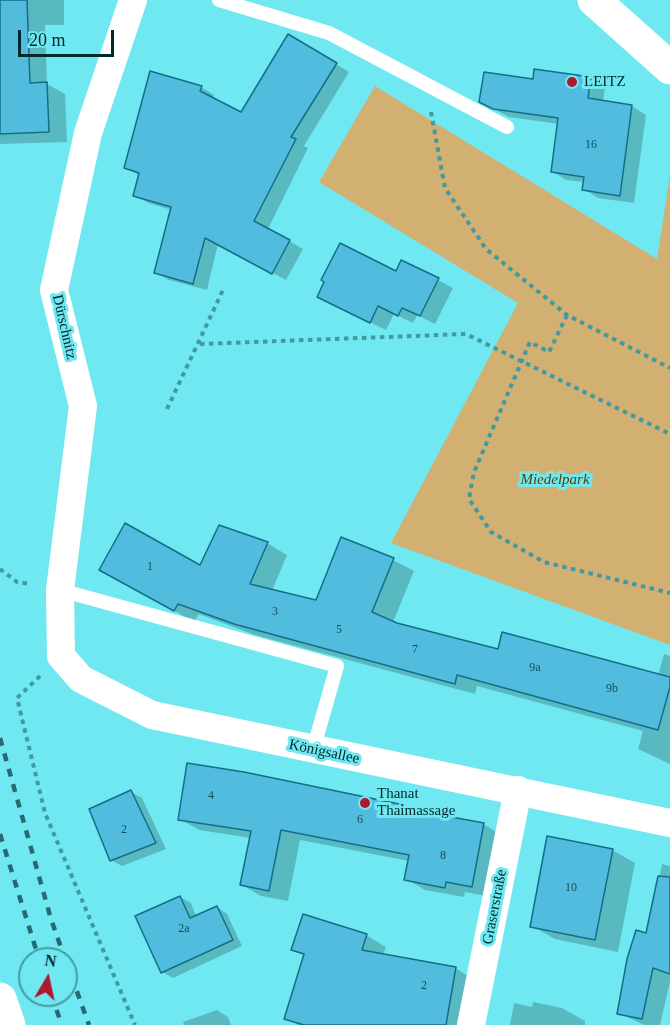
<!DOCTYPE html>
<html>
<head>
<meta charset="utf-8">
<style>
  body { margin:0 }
  #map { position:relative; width:670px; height:1025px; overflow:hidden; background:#70e8f1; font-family:Georgia,serif }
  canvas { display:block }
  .north { position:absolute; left:18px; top:947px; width:60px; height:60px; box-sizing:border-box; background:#70e8f1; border:2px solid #439ca2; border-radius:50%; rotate:9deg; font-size:16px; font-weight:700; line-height:24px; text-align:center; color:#00292c }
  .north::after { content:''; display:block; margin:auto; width:21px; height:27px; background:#ad182b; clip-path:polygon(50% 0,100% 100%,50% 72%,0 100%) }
  .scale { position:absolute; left:18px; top:30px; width:96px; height:27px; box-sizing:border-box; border:3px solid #00292c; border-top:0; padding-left:8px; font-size:18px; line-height:21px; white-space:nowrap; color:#00292c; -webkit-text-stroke:4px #70e8f1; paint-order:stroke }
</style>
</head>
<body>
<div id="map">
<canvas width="670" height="1025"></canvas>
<div class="north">N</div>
<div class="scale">20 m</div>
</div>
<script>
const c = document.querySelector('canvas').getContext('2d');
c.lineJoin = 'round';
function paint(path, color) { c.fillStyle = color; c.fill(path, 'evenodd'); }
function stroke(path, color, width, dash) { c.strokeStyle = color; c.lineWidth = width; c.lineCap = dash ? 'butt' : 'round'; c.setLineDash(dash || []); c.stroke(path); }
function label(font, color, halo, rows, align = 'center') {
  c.font = font + ' Georgia,serif'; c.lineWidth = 6; c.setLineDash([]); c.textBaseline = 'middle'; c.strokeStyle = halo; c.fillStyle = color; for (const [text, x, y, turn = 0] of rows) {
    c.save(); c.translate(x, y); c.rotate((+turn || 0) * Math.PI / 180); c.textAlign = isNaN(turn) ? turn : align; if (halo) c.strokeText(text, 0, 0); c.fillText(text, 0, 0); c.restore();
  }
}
paint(new Path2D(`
  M375 86 657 259 670 175V645L391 543 518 303 319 182Z`), '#d2b071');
paint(new Path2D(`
  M0 0H64V25H45L47 84 65 94 67 142 0 144Z
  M289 36 349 72 304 146 308 148 268 229 303 249 286 280 218 244 207 290 169 280 156 272 172 210 148 203 134 195 140 176 126 167 201 87 214 95 213 100 241 114Z
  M591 78 605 87 603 102 632 106 646 115 634 203 598 198 584 189 585 182 566 180 552 171 559 124 509 117 481 102 534 81Z
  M438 280 453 288 435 324 417 315 413 323 394 314 386 330 334 305Z
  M342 539 393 560 414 571 393 622 499 651 658 676 664 654 670 656V764L638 749 643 731 477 686 475 694 255 635 199 614 194 622 101 569 200 567 267 543 287 555 272 591 317 602Z
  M244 774 404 807 412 811 483 824 502 835 491 897 465 892 464 897 425 890 406 879 409 861 300 840 288 901 261 896 242 885 251 838 199 830 180 819Z
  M131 792 142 798 166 849 122 866 111 860Z
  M612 850 635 863 618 952 555 939 532 926Z
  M662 864 670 866V981L660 1025H644L619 1013 648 935Z
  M180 897 191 903 196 916 217 907 227 914 242 946 173 978 162 972Z
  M366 935 386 947 383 955 455 968 475 980 468 1025H298L286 1018 305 956 293 950Z
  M533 1002 562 1008 585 1021V1025H510L514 1003 532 1007Z
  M217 1010 228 1017 231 1025H184L183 1022Z`), '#0003');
const building = new Path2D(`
  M0 0H27L30 83 47 82 49 132 0 134Z
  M288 34 337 63 291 137 296 139 254 221 290 240 272 274 205 238 193 284 154 273 171 207 133 196 139 173 124 168 150 71 202 86 200 91 241 112Z
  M534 69 591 77 588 98 632 105 620 196 582 190 584 177 551 172 558 118 493 109 479 102 484 72 533 79Z
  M340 243 396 271 401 260 439 278 420 316 402 308 398 316 378 306 370 323 317 297 324 282 321 280Z
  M125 523 200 565 219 525 268 542 250 584 316 600 341 537 394 558 372 612 397 623 498 649 502 632 670 677V687L658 730 457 675 455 684 234 624 178 604 174 611 99 570Z
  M187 763 244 772 404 805 403 808 484 823 472 887 446 882 445 888 404 880 409 855 281 830 269 891 240 885 251 831 178 820Z
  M131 790 156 843 110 861 89 809Z
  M547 836 613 849 595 940 530 927Z
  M658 876 670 877V974L653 968 642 1019 617 1014 627 959 636 930 646 933Z
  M180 896 190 918 217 906 233 940 161 973 135 916Z
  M303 914 367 934 362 950 456 967 446 1025H304L284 1019 304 954 291 950Z`);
paint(building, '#51bcde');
stroke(building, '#156e87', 1.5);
stroke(new Path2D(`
  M431 112 445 188 486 249 567 315 670 368
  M567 315 549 352 530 342 474 472 469 499 491 532 544 562 670 593
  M200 344 466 334 670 434
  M167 409 223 290
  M0 569 17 582 30 584
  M40 676 17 698 45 813 135 1025`), '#429aa0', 4, [4.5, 4.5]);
stroke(new Path2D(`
  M219 0 329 33 507 127
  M60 590 337 666 313 750`), '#fff', 14);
stroke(new Path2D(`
  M133 0 88 133 54 290 83 406 60 590 61 656 81 679 152 715 670 823
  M471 1025 518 790`), '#fff', 28);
stroke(new Path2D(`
  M594 0 670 68`), '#fff', 33);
stroke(new Path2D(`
  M0 999 9 1025`), '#fff', 33);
stroke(new Path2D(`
  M0 738 51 919 65 959
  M0 834 39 959
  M66 961 89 1025
  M51 995 62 1025`), '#276b70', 4.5, [8, 8]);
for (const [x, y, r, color] of [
  [572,82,6,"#ad182b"],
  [365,803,6,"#ad182b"]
]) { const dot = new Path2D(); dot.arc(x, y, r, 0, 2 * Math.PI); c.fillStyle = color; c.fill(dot); stroke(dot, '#70e8f1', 2); }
label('12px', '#144e58', null, [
  ["16",591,145],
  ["1",150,567],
  ["3",275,612],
  ["5",339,630],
  ["7",415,650],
  ["9a",535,668],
  ["9b",612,689],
  ["4",211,796],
  ["6",360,820],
  ["2",124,830],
  ["8",443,856],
  ["10",571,888],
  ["2a",184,929],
  ["2",424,986]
]);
label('15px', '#00292c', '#70e8f1', [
  ["LEITZ",584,82],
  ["Thanat",377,794],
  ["Thaimassage",377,811]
], 'left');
label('15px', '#00292c', '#70e8f1', [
  ["Dürschnitz",64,327,77],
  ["Königsallee",324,752,12],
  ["Graserstraße",495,907,-79]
]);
label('italic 15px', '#573e00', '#70e8f1', [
  ["Miedelpark",555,480]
]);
</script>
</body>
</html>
